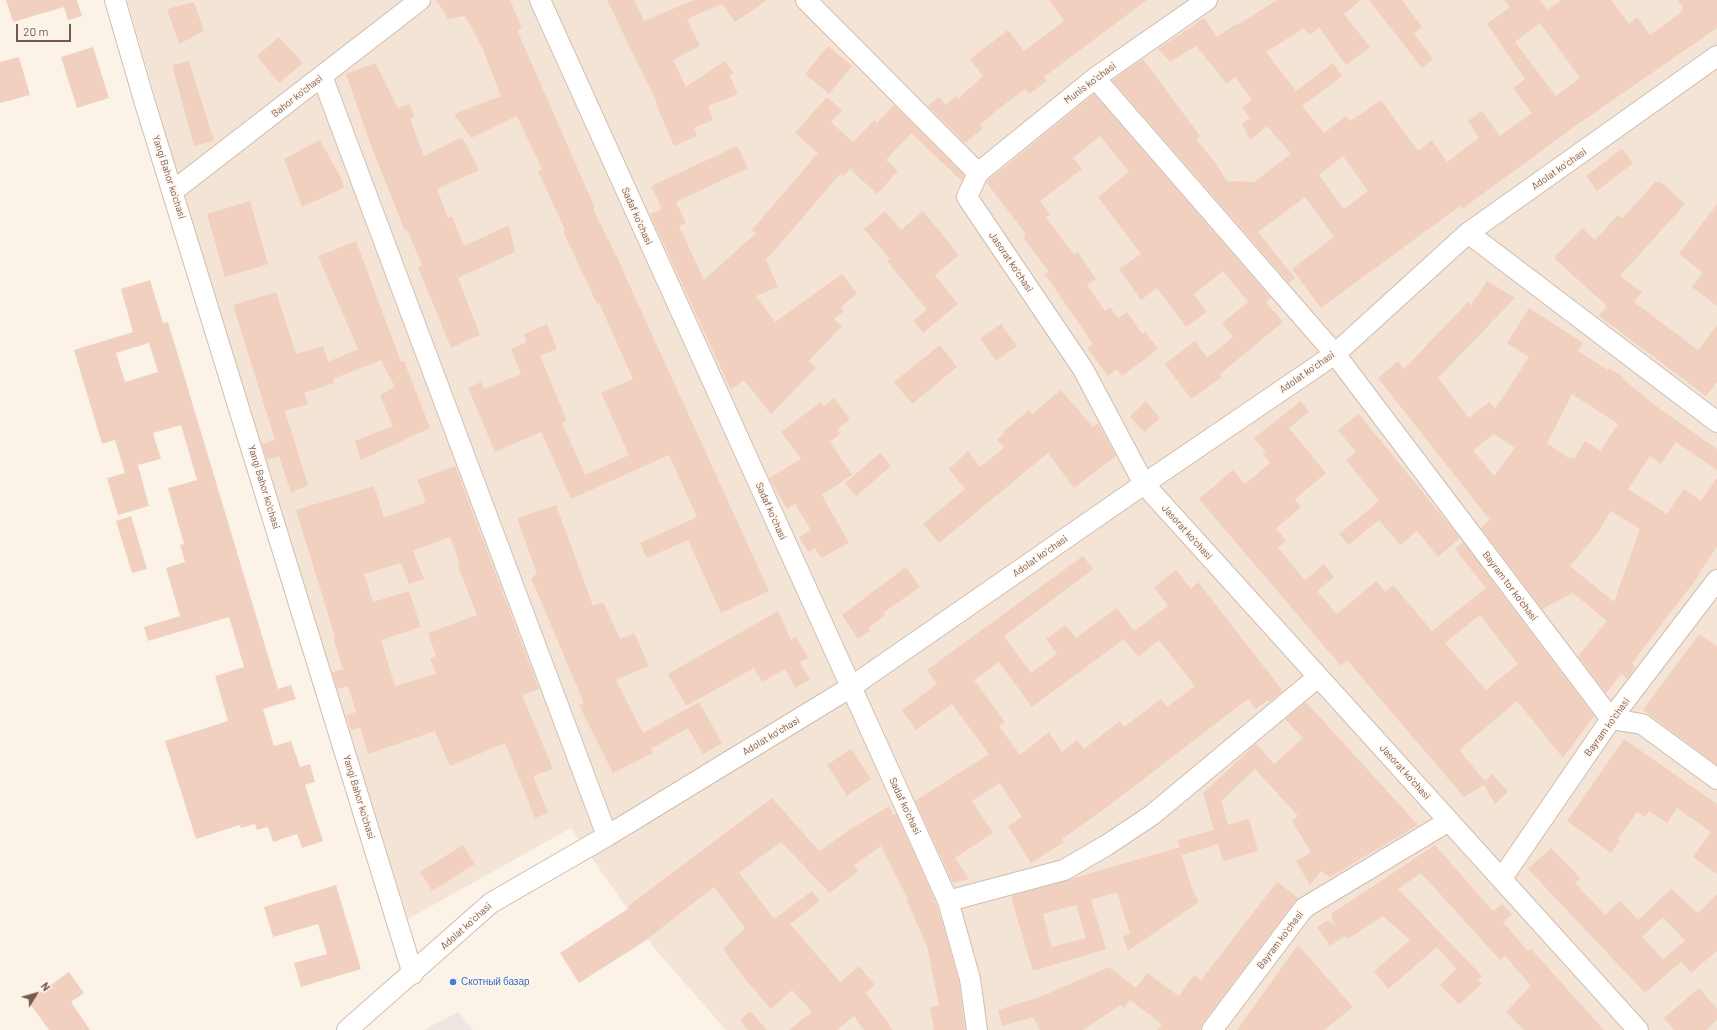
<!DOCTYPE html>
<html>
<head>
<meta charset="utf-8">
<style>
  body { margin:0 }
  #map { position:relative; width:1717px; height:1030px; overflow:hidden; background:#fcf3e8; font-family:Barlow,sans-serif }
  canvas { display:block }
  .north { position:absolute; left:16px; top:974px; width:40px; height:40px; -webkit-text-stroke:3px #fff7ef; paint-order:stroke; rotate:53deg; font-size:11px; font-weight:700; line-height:16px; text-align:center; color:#77584c }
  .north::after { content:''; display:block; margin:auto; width:14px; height:18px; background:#77584c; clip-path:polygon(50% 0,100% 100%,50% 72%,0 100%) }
  .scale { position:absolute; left:16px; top:24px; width:55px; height:18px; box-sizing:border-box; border:2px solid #77584c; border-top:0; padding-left:5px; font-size:12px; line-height:14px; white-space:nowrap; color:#77584c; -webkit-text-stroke:3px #fff7ef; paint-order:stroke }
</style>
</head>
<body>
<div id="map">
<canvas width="1717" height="1030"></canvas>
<div class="north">N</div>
<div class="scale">20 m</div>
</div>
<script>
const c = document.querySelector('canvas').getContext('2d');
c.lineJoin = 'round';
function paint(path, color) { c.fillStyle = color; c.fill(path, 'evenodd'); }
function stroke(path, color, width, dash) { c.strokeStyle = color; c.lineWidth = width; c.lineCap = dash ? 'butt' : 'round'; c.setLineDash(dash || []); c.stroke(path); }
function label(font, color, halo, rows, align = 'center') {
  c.font = font + ' Barlow,sans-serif'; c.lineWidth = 3; c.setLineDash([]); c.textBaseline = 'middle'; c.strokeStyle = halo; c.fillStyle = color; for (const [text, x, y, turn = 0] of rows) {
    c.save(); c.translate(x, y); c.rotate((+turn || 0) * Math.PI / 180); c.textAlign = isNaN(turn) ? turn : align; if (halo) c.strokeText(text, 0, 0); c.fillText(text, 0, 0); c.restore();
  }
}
paint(new Path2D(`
  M127 0H1717V1030H726L655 949 571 828 408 919 237 380Z`), '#f4e4d6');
paint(new Path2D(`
  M458 1012 473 1030H424Z`), '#ede6e1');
paint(new Path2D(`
  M6 0H77L82 16 68 20 64 7 13 22Z
  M436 0H510L522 28 517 30 595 208 593 209 624 271H623L769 591 721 613 688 540 647 558 640 543 697 517 669 455 571 499 541 432 495 452 468 388 481 382 484 389 521 374 511 349 527 342 524 334 547 324 557 349 540 356 567 421 562 423 585 475 629 455 601 393 633 379 599 303 597 304 563 231 565 230 538 171 542 169 517 116 471 138 454 114 501 96 482 47 465 16 448 19Z
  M607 0H634L644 21 694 0H767L735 22 722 4 687 19 700 46 673 60 686 87 725 61 733 73 730 76 738 94 708 106 713 120 694 128 697 136 674 146 656 104 657 103Z
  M1049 0H1147L1044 77 1047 81 1029 94 1025 89 997 110 980 125 983 128 965 143 928 106 939 97 946 105 956 96 958 99 983 76 970 59 1008 30 1024 51 1064 21Z
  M1277 0H1361L1344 14 1370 47 1346 65 1319 27 1310 35 1304 28 1266 52 1296 91 1333 63 1342 76 1302 106 1324 133 1346 116 1350 121 1381 100 1418 151 1432 140 1447 162 1479 138 1468 121 1482 111 1500 136 1532 113 1513 88 1525 79 1487 24 1510 7 1504 0H1540L1547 10 1561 0H1611L1629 24 1637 17 1650 35 1683 11 1681 9 1683 7 1678 0H1717V28L1578 124 1462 209 1460 206 1321 308 1292 269 1334 237 1305 197 1258 232 1295 278 1289 283 1112 80 1143 59 1200 136 1196 139 1217 165 1227 181 1254 182 1291 154 1267 126 1250 140 1242 124 1250 118 1242 107 1252 100 1235 77 1227 84 1196 46 1170 62 1158 49 1204 18 1217 37 1236 24 1237 25ZM1540 23 1580 78 1556 96 1515 42ZM1343 156 1368 191 1344 209 1319 175Z
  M1369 0H1402L1422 27 1414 34 1433 59 1422 68Z
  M194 2 204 31 179 44 167 9Z
  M279 37 303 63 279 83 257 56Z
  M828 46 852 66 829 94 805 74Z
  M93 47 109 98 77 108 61 57Z
  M19 57 30 95 0 103V62Z
  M189 61 214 141 194 146 172 65Z
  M375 63 398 108 410 104 414 117 410 119 424 156 462 137 479 170 437 189 448 218 452 217 464 246 509 225 515 252 458 278 480 335 451 348 418 267 422 265 407 230 405 231 370 143 346 74Z
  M1094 94 1271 298 1266 302 1283 322 1220 374 1222 377 1191 399 1165 364 1195 341 1207 358 1233 337 1222 323 1248 302 1223 271 1194 294 1207 312 1186 327 1157 288 1141 300 1119 269 1141 254 1098 197 1129 172 1100 136 1073 158 1082 169 1040 201 1050 215 1046 217 1074 255 1078 252 1096 279 1087 285 1105 311 1110 307 1118 318 1127 312 1142 334 1145 332 1158 349 1122 376 1117 369 1108 376 1087 348 1093 344 1045 274 1049 272 1023 237 1026 234 986 182Z
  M827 97 842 110 831 122 853 142 874 120 877 123 894 105 964 175 962 181 911 133 886 160 898 171 877 194 850 169 843 176 841 173 766 260 778 287 756 296 775 322 842 274 857 294 841 307 844 311 834 319 842 326 809 361 816 368 771 414 744 380 731 390 650 214 662 209 651 186 737 146 748 168 676 202 686 223 679 226 704 280 756 233 752 230 818 153 795 133Z
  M320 140 342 180 344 188 302 207 284 159Z
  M1622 149 1633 163 1597 191 1586 176Z
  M1655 182H1661L1685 204 1620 276 1642 292 1634 302 1698 350 1717 325V382L1706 396 1599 316 1607 306 1554 258 1582 228 1595 240 1618 215 1623 218Z
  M250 201 268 264 225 277 207 214Z
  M1717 204V306L1692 287 1703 273 1679 254Z
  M885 211 901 230 923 211 959 255 935 275 958 304 923 333 913 321 927 310 887 261 890 259 864 229Z
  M356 241 401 362 404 361 430 428 361 460 355 441 393 426 380 395 395 387 381 360 333 379 334 383 304 393 308 404 285 411 308 485 291 493 279 456 267 460 262 444 275 440 233 305 276 292 296 354 323 346 328 362 358 349 318 256Z
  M150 280 163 323 168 322 278 689 291 685 296 699 263 709 274 746 291 741 300 767 310 764 315 782 305 785 323 841 302 848 297 834 273 842 268 827 257 830 255 824 241 828 240 825 196 839 165 741 228 721 215 676 244 667 229 617 148 641 144 627 180 616 166 568 185 562 180 545 184 544 168 488 197 480 181 425 153 433 161 459 138 465 149 506 118 515 107 478 125 473 115 440 102 444 74 350 133 332 121 289ZM149 343 158 372 125 382 116 353Z
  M1487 281 1515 298 1438 378 1469 418 1489 402 1495 409 1529 357 1507 343 1529 308 1583 343 1578 351 1608 370 1609 368 1623 377 1622 378 1653 404 1717 449V470L1676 442 1661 464 1650 456 1628 489 1667 514 1684 489 1701 501 1717 478V547L1699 573 1700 574 1632 663 1635 668 1627 679 1621 674 1606 693 1578 656 1607 621 1573 593 1542 609 1481 528 1490 520 1378 378 1398 361 1404 369 1468 302 1471 305ZM1572 394 1618 424 1600 451 1585 441 1574 459 1571 457 1570 459 1547 443ZM1494 434 1515 448 1494 476 1473 450ZM1611 511 1640 529 1614 602 1570 566 1597 534Z
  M1001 324 1017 346 996 361 980 338Z
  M940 345 957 367 912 404 894 382Z
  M1061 390 1093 427 1098 423 1116 456 1074 488 1048 453 939 543 923 524 965 489 949 469 968 451 980 467 1004 448 997 439 1004 434 1003 432 1029 410 1032 414Z
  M834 398 850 419 837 429 840 434 830 442 852 475 822 495 849 543 821 558 815 548 808 552 799 537 811 530 795 504 787 509 769 478 801 459 781 432 821 402 824 406Z
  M1146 401 1160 418 1144 432 1130 416Z
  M1301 401 1309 412 1289 428 1326 473 1295 499 1301 507 1276 528 1286 541 1278 548 1305 580 1324 564 1334 577 1317 591 1337 614 1376 581 1385 592 1393 585 1432 631 1486 588 1455 549 1463 542 1594 716 1563 758 1517 701 1459 750 1485 781 1492 774 1508 792 1495 804 1484 785 1464 797 1347 660 1341 666 1199 499 1233 470 1245 484 1270 463 1263 454 1266 452 1254 438ZM1480 615 1518 664 1486 690 1445 643Z
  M1359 414 1460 538 1438 557 1417 531 1400 545 1379 520 1348 545 1339 534 1379 501 1346 460 1356 452 1338 430Z
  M880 453 891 466 856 496 845 483Z
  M455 466 539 689 522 695 553 769 533 776 548 813 535 818 505 743 450 766 435 731 368 754 360 727 351 730 346 715 356 712 348 686 337 689 332 672 343 669 333 638 335 637 296 510 374 486 384 518 426 502 417 480ZM450 537 460 565 458 566 477 615 428 633 436 656 430 658 436 674 395 686 381 640 421 627 409 591 373 602 364 574 401 563 409 584 424 579 413 551Z
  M556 505 593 606 603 602 620 639 634 633 649 666 616 680 643 733 699 702 722 743 703 754 688 728 651 749 653 753 613 773 579 705 584 703 531 578 537 574 517 518Z
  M131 516 147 569 132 573 116 521Z
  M1083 556 1093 569 1004 636 1031 673 1057 654 1046 639 1065 625 1076 638 1117 608 1134 631 1168 606 1154 587 1176 570 1191 589 1198 582 1283 691 1269 702 1268 700 1256 709 1248 699 1103 810 1062 839 1064 842 1031 863 1008 826 1022 817 1000 783 972 801 993 833 955 858 969 879 953 883 915 801 989 754 952 704 916 730 902 710 937 684 927 670ZM1124 639 1138 657 1159 640 1195 686 1167 707 1161 699 1124 727 1120 721 1084 749 1077 740 1062 752 1049 732 1020 755 999 726 1005 722 974 680 999 662 1032 707Z
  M906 567 920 587 883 613 885 615 868 628 870 631 858 639 842 615Z
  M778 611 791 640 796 637 808 658 800 662 810 680 795 688 785 669 762 682 754 668 686 706 668 674Z
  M1699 634 1717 646V765L1643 710Z
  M1306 702 1418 825 1330 877 1321 871 1310 885 1296 861 1311 852 1292 821 1298 816 1255 769 1221 801 1228 825 1249 819 1258 851 1223 861 1218 844 1182 855 1180 850 1192 888 1199 902 1128 951 1123 937 1130 933 1117 892 1091 900 1106 949 1033 971 1012 901V896L1180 847 1177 840 1214 830 1203 793 1256 744 1274 764 1303 738 1285 719ZM1076 905 1086 938 1052 947 1043 914Z
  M1624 739 1717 804V874L1693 857 1711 832 1677 808 1667 823 1649 811 1645 817 1637 812 1618 839 1620 840 1611 853 1567 821Z
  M851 749 871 779 847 796 827 765Z
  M772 798 819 851 854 827 889 806 893 815 896 813 937 905 959 981 965 1030H934L930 1007 939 1006 927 946 906 899H908L881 846 854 865 858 871 830 893 781 842 739 873 774 919 812 891 820 901 790 924 840 982 859 966 875 985 866 993 893 1030H864L854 1016 837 1030H789L812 1012 792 990 771 1009 741 974 723 949 745 928 714 887 645 941 579 983 560 953 629 908 628 906Z
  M463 845 475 864 432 891 420 872Z
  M1435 845 1493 911 1502 904 1512 915 1503 922 1528 951 1531 949 1604 1030H1524L1506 1012 1531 986 1505 956 1500 960 1421 873 1398 889 1482 976 1478 980 1482 983 1459 1005 1440 985 1456 969 1437 947 1388 989 1374 971 1410 940 1383 916 1348 939 1345 936 1330 946 1317 927 1328 920 1336 926 1331 918 1333 916 1331 914Z
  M1551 848 1580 878 1575 883 1605 915 1620 901 1638 920 1671 889 1698 913 1717 894V951L1691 973 1681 962 1645 993 1528 869ZM1663 917 1685 941 1663 959 1642 937Z
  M1277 882 1298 898 1203 1023 1200 1030H1157L1162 1024 1130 1000 1124 1008 1120 1005 1083 1030H1040L1033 1017 1002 1026 998 1010 1040 997 1109 967 1136 988 1147 973 1179 996 1194 975 1201 980Z
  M336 885 361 969 301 987 294 963 327 954 318 924 273 937 264 907Z
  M1298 945 1353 1007 1324 1030H1237Z
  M69 972 84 993 71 1002 90 1030H49L28 1001Z
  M1699 988 1717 1009V1020L1706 1030H1674L1664 1018Z
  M750 1011 767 1030H748L740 1020Z`), '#f2d0c0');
const minor = new Path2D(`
  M115 0 144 100 413 974
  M540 0 948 901 970 979 977 1030
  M806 0 978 173
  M1207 0 1095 78 978 173 967 197 1083 369 1144 484 1638 1030
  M322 76 607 836
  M1095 78 1335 354 1611 719 1642 724 1717 779
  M173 191 420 0
  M1468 233 1717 422
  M1502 878 1611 719 1717 580
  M948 901 1064 870 1107 845 1152 815 1318 677
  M347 1030 491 903 607 836 851 687 1144 484 1335 354 1468 233 1717 56
  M1212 1030 1304 908 1449 821`);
stroke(minor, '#d1bcb0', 22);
stroke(minor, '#fff', 20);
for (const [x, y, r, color] of [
  [453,982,4,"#3f7fe0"]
]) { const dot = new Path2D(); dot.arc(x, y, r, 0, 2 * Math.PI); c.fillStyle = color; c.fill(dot); stroke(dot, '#fff7ef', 1.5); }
label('10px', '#77584c', '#fff7ef', [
  ["Munis koʻchasi",1090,83,-37],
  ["Bahor ko'chasi",297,96,-38],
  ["Adolat koʻchasi",1559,169,-35],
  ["Yangi Bahor ko'chasi",169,177,72],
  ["Sadaf koʻchasi",637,216,66],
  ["Jasorat koʻchasi",1011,262,56],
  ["Adolat koʻchasi",1307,372,-35],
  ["Yangi Bahor ko'chasi",264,487,73],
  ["Sadaf koʻchasi",771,511,66],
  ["Jasorat koʻchasi",1187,532,48],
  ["Adolat koʻchasi",1040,556,-35],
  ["Bayram tor koʻchasi",1510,586,53],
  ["Bayram koʻchasi",1607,727,-54],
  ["Adolat koʻchasi",771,736,-31],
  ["Jasorat koʻchasi",1405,772,48],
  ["Yangi Bahor ko'chasi",359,797,73],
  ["Sadaf koʻchasi",905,806,65],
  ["Adolat koʻchasi",466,926,-42],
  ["Bayram koʻchasi",1280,940,-53]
]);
label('10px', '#366cbe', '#fff7ef', [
  ["Скотный базар",461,982]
], 'left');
</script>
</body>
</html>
